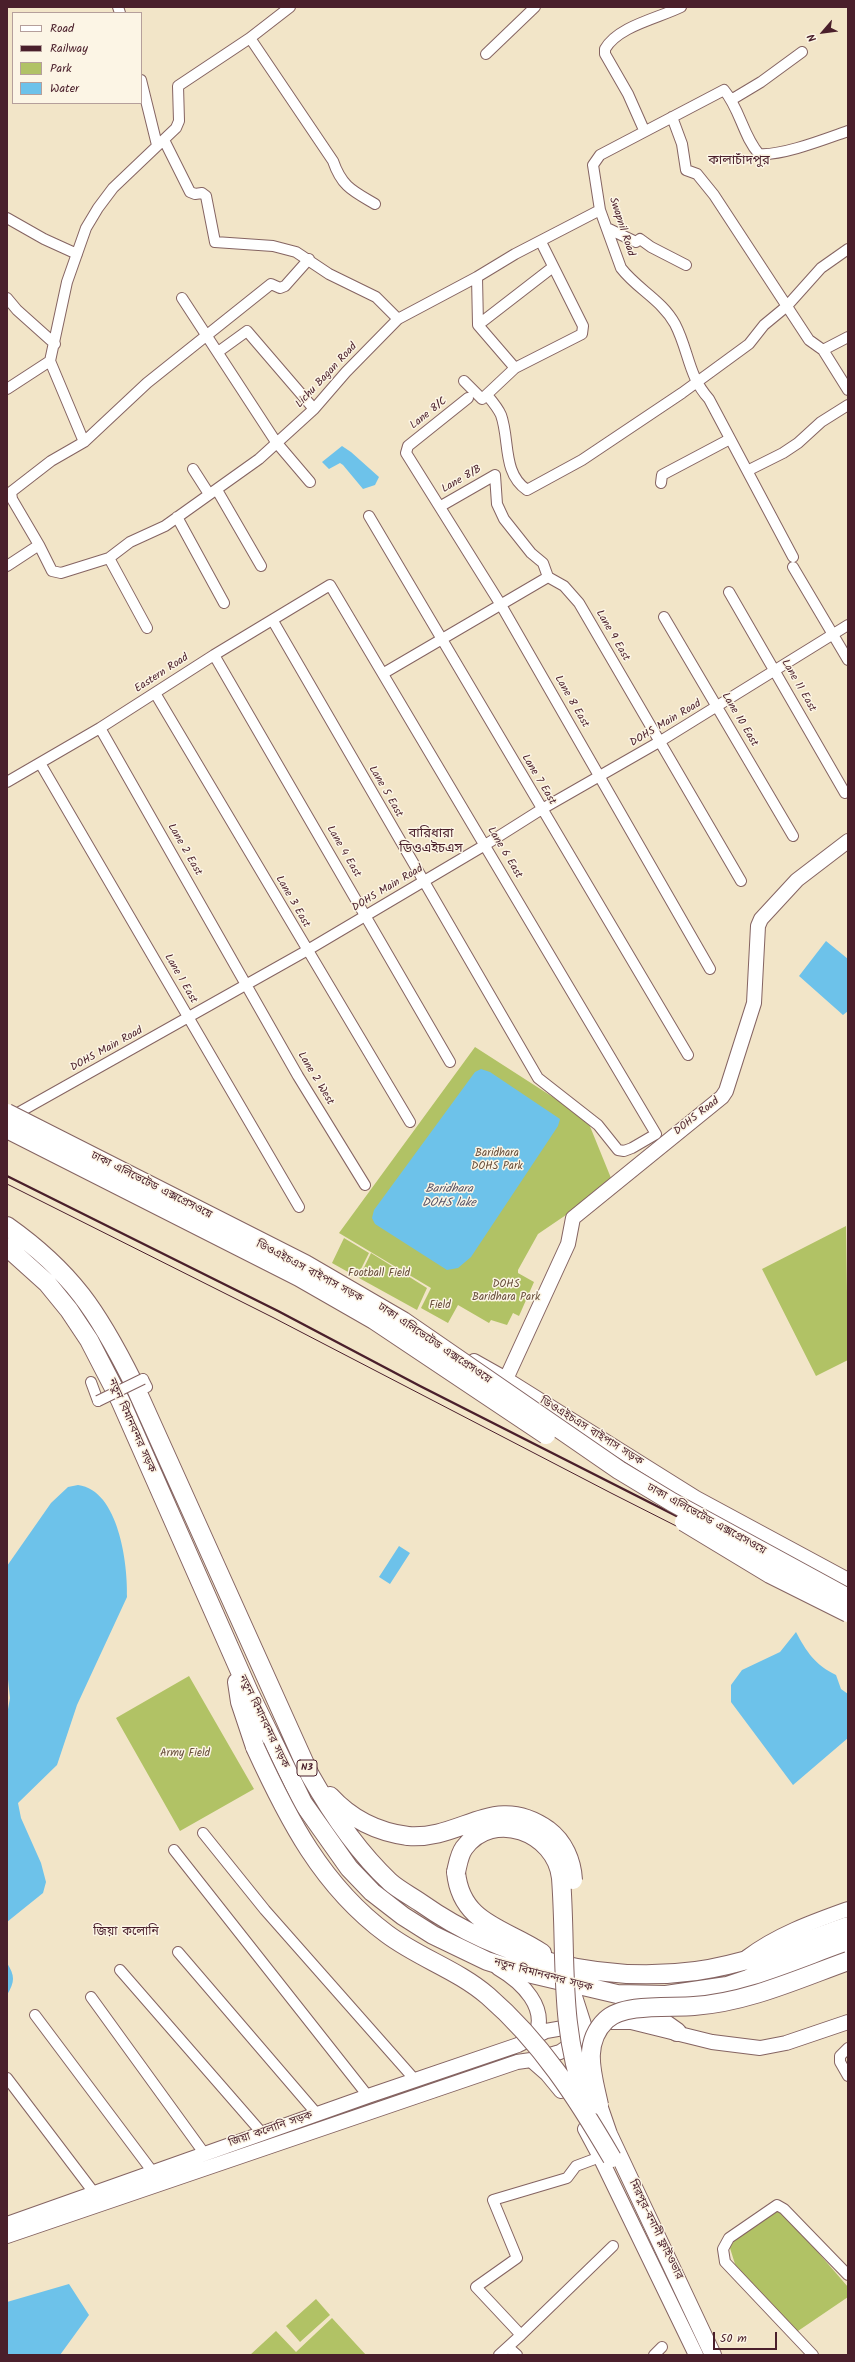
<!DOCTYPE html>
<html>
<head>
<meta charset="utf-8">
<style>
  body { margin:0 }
  #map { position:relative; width:855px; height:2362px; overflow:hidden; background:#f2e5c8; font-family:Kalam,sans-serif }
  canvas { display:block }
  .frame { position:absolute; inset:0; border:8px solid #4a1f2b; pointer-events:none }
  .legend { position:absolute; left:12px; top:12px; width:130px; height:92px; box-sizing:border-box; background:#fcf5e5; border:1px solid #b59f9b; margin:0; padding:5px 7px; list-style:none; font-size:12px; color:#4a1f2b }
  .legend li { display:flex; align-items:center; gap:8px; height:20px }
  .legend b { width:20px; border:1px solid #b59f9b }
  .north { position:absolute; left:803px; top:12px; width:40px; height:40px; -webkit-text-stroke:3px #fcf5e5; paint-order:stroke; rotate:242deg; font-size:11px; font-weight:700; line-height:16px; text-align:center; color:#4a1f2b }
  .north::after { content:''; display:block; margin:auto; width:14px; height:18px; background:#4a1f2b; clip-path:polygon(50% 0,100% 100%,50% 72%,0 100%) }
  .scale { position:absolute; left:713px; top:2332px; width:64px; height:18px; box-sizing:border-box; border:2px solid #4a1f2b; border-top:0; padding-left:5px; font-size:12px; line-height:14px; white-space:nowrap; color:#4a1f2b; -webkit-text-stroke:3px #fcf5e5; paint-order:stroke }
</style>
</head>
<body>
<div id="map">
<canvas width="855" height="2362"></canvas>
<div class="frame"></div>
<ul class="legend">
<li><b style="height:5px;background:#fff"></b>Road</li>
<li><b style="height:5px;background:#4a1f2b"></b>Railway</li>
<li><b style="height:11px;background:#b1c265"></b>Park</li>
<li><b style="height:11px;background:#6dc2ea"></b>Water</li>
</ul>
<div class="north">N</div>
<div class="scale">50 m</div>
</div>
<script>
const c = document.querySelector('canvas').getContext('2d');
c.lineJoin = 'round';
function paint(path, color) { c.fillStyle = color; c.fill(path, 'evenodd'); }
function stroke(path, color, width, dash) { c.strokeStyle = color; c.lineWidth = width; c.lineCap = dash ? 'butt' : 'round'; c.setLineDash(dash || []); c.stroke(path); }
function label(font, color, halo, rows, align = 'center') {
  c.font = font + ' Kalam,"Noto Sans Bengali",sans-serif'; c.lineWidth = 3; c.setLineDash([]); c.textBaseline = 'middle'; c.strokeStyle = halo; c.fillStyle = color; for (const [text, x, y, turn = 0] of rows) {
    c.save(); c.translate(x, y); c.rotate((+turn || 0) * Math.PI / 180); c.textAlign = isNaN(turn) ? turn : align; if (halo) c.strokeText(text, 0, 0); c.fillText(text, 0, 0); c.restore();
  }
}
paint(new Path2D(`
  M475 1047 587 1119 613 1183 538 1234 518 1270V1273L534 1282 519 1316 513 1313 507 1325 491 1320 489 1323 458 1305 448 1323 421 1308 431 1288 339 1233Z
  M846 1226 848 1360 816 1376 762 1269Z
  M344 1238 369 1253 357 1277 332 1263Z
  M371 1253 427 1288 417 1310 359 1278Z
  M189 1676 254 1789 180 1831 116 1718Z
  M779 2207 848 2287V2297L795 2333 741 2283 729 2245Z
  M316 2299 330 2315 300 2342 286 2326Z
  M332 2318 366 2355H250L276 2331 296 2352Z`), '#b1c265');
paint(new Path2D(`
  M342 446 351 452 379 477 375 485 363 489 343 465 340 463 329 469 322 462Z
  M826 941 848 959V1011L843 1015 799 976Z
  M481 1069 490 1072 560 1119 558 1126 471 1257 458 1268 447 1270 375 1224 372 1218 374 1210 475 1072Z
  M78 1485C119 1490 128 1565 127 1597L77 1705 57 1765 18 1803 21 1818 41 1863 46 1882 43 1893 7 1922V1715L10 1698 7 1670V1566L51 1503 68 1487Z
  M399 1546 410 1553 390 1584 379 1577Z
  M796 1632C806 1651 815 1665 836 1675L841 1689 848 1694V1738L793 1785 731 1702V1685L742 1670 780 1652Z
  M7 1963C15 1976 15 1981 7 1995Z
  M69 2284 89 2315 60 2355H7V2302Z`), '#6dc2ea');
const street = new Path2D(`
  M118 7 120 13
  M250 38 333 161C342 187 353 191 375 204
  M486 54 535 7
  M141 80 157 145
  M731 100 761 82 802 52
  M672 117 682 144 686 170 697 174 714 195 809 340 823 350 848 390
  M644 130 628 94 605 54V49C618 26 659 18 681 7
  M164 140 190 192 195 194 202 193 206 196 215 242 273 246 296 252 329 274 376 297 398 319
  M7 218 44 239 77 254
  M609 229 636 242 640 239 651 247 686 265
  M309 259 285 286 280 288 271 284 147 383 84 442 51 461 11 492 12 499 39 545 52 571 61 573 109 558 130 542 165 526 259 459 314 409 346 372 398 319 477 277 515 254 600 210
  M477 277 478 325 515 368
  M7 298 17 310 55 344
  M182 298 276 442 310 482
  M478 325 553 267
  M823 350 848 337
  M218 352 247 331 314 409
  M464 381 482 399 515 368 582 334 583 326 541 242
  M7 389 50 361
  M487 395C492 401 498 408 501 415 510 440 502 473 527 490L582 460 682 393 749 344 764 325 787 306 821 268 848 249
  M468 398 408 446 406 453 501 605 710 969
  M84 442 50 361 67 282 86 228 98 208 113 188 176 128 179 121 178 86 250 38 290 7
  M193 469 209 494
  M749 470 783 453 798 443 821 422 848 405
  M661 483 662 475 730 439
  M217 490 261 566
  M441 506 495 475 497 504 504 519 531 553 543 563 548 577
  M369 516 688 1055
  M177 517 224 603
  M793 557 709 399C688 376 689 351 675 324 662 300 637 289 621 268L600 210 593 165 600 155 724 90C740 109 743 136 759 154 782 156 825 139 848 131
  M109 558 147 628
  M7 566 39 545
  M793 567 848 660
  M548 577 564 586 579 603 741 881
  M729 592 845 793
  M664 617 793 836
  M214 655 450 1062
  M384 673 548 577
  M155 693 410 1122
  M100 728 298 1076 365 1185
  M40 763 299 1207
  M7 782 100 728 214 655 330 585 656 1134 632 1148 624 1151 618 1150 598 1125 538 1078 273 621
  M16 1114 306 951 485 845 542 809 659 742 848 625
  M143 1379 147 1387
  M91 1382 98 1401
  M203 1833 265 1910 416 2081
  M174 1850 368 2096
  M178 1952 317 2114
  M120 1970 262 2133
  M91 1997 204 2153
  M35 2015 152 2171
  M848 2048 840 2056V2062L848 2076
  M7 2078 95 2194
  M600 2157 576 2166 567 2178 493 2200 517 2258 476 2287 521 2335 613 2246
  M508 2347 517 2355
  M499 2355 521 2335
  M654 2355 662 2347
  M813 2355 725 2262 723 2249 729 2238 777 2205 784 2209 848 2275`);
const secondary = new Path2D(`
  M474 1361 506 1379 696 1498 848 1580
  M506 1379 568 1244 573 1218 722 1097 726 1091 754 1003 758 926 761 919 797 880 848 841
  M747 1957C778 1934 812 1922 848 1909
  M498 1968C522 1982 549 2008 535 2037
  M762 1977 796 1970 848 1952
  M571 1984 588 2037
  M606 2022H631L712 2042 760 2048 786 2043 848 2022
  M536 2059 560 2052 579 2039
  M585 2129 600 2157 696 2355
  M7 2224 368 2096 518 2045 546 2031 563 2028 587 2031
  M7 2236 517 2062 531 2060 547 2074 561 2091`);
const primary = new Path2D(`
  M599 2105 609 2134 713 2355`);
const highway = new Path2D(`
  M7 1226C72 1272 98 1312 133 1382L310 1775C332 1814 357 1851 390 1882 399 1890 411 1896 421 1903 499 1958 600 1984 696 1971 746 1964 800 1943 848 1926
  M7 1247 47 1283 69 1310 89 1340 120 1400 249 1692 303 1803 349 1868 372 1892 403 1916 433 1935 487 1961 519 1971 617 1994 666 1995 727 1986 748 1979 794 1958 848 1939
  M237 1682 240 1702 255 1747
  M330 1796C351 1819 377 1832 408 1836
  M456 1872C461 1924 505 1928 542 1953
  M636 2003 677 2032`);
stroke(street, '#856462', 12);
stroke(secondary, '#856462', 16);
stroke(primary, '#856462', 18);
stroke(highway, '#856462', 20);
stroke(street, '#fff', 10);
stroke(secondary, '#fff', 14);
stroke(primary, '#fff', 16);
stroke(highway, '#fff', 18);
stroke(new Path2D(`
  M7 1184 274 1318 611 1493 848 1613`), '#4a1f2b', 1);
stroke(new Path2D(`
  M7 1176 278 1311 420 1386 848 1603`), '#4a1f2b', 2.5);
const streetBridge = new Path2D(`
  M98 1401 143 1379`);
const highwayBridge = new Path2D(`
  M7 1113 305 1264 403 1321 619 1470 672 1502 848 1598
  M7 1129 299 1277 374 1320 546 1435
  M684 1522 770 1574 848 1613
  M255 1747C288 1819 322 1886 387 1934 419 1958 458 1970 488 1996 541 2042 577 2098 612 2158
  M408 1836C463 1840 494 1792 548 1830 564 1842 572 1861 573 1880
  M456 1872C458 1864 459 1855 464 1848 493 1808 556 1832 561 1878 567 1957 558 2024 586 2101
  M599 2105C593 2076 581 2044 606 2020 623 2003 670 2008 694 2006 748 2002 798 1979 848 1961`);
stroke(streetBridge, '#856462', 12, []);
stroke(highwayBridge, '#856462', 20, []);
stroke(streetBridge, '#fff', 10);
stroke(highwayBridge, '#fff', 18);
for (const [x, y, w] of [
  [307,1768,20]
]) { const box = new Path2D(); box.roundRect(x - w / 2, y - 8, w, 16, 3); c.fillStyle = '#fcf5e5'; c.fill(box); stroke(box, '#4a1f2b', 1); }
label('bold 10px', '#4a1f2b', null, [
  ["N3",307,1768]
]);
label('11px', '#4a1f2b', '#fcf5e5', [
  ["Swapnil Road",621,227,72],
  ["Lichu Bagan Road",327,376,-47],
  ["Lane 8/C",429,414,-39],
  ["Lane 8/B",462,480,-30],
  ["Lane 9 East",612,636,60],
  ["Eastern Road",162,674,-33],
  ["Lane 11 East",798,686,60],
  ["Lane 8 East",571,702,60],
  ["Lane 10 East",739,720,59],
  ["DOHS Main Road",666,724,-31],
  ["Lane 7 East",538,780,59],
  ["Lane 5 East",385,792,60],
  ["Lane 2 East",184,850,60],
  ["Lane 4 East",343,852,60],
  ["Lane 6 East",504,853,59],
  ["DOHS Main Road",388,889,-31],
  ["Lane 3 East",292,902,60],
  ["Lane 1 East",180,979,60],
  ["DOHS Main Road",107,1050,-29],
  ["Lane 2 West",315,1079,59],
  ["DOHS Road",697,1117,-38],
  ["ঢাকা এলিভেটেড এক্সপ্রেসওয়ে",151,1186,27],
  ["ডিওএইচএস বাইপাস সড়ক",309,1272,28],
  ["ঢাকা এলিভেটেড এক্সপ্রেসওয়ে",434,1344,34],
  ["নতুন বিমানবন্দর সড়ক",131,1426,66],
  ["ডিওএইচএস বাইপাস সড়ক",591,1432,32],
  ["ঢাকা এলিভেটেড এক্সপ্রেসওয়ে",706,1520,29],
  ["নতুন বিমানবন্দর সড়ক",263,1722,64],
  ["নতুন বিমানবন্দর সড়ক",543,1976,15],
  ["জিয়া কলোনি সড়ক",271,2130,-19],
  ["মিরপুর-বনানী ফ্লাইওভার",655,2230,64]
]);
label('11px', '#69503c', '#fcf5e5', [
  ["Baridhara",497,1154],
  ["DOHS Park",497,1167],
  ["Football Field",379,1274],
  ["DOHS",506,1285],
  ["Baridhara Park",506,1298],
  ["Field",440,1306],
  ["Army Field",185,1754]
]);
label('italic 12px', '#545064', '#fcf5e5', [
  ["Baridhara",449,1190],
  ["DOHS lake",449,1204]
]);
label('12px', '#4a1f2b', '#fcf5e5', [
  ["জিয়া কলোনি",126,1933]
]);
label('13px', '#4a1f2b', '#fcf5e5', [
  ["কালাচাঁদপুর",739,162],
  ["বারিধারা",431,835],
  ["ডিওএইচএস",431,850]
]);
</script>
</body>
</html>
